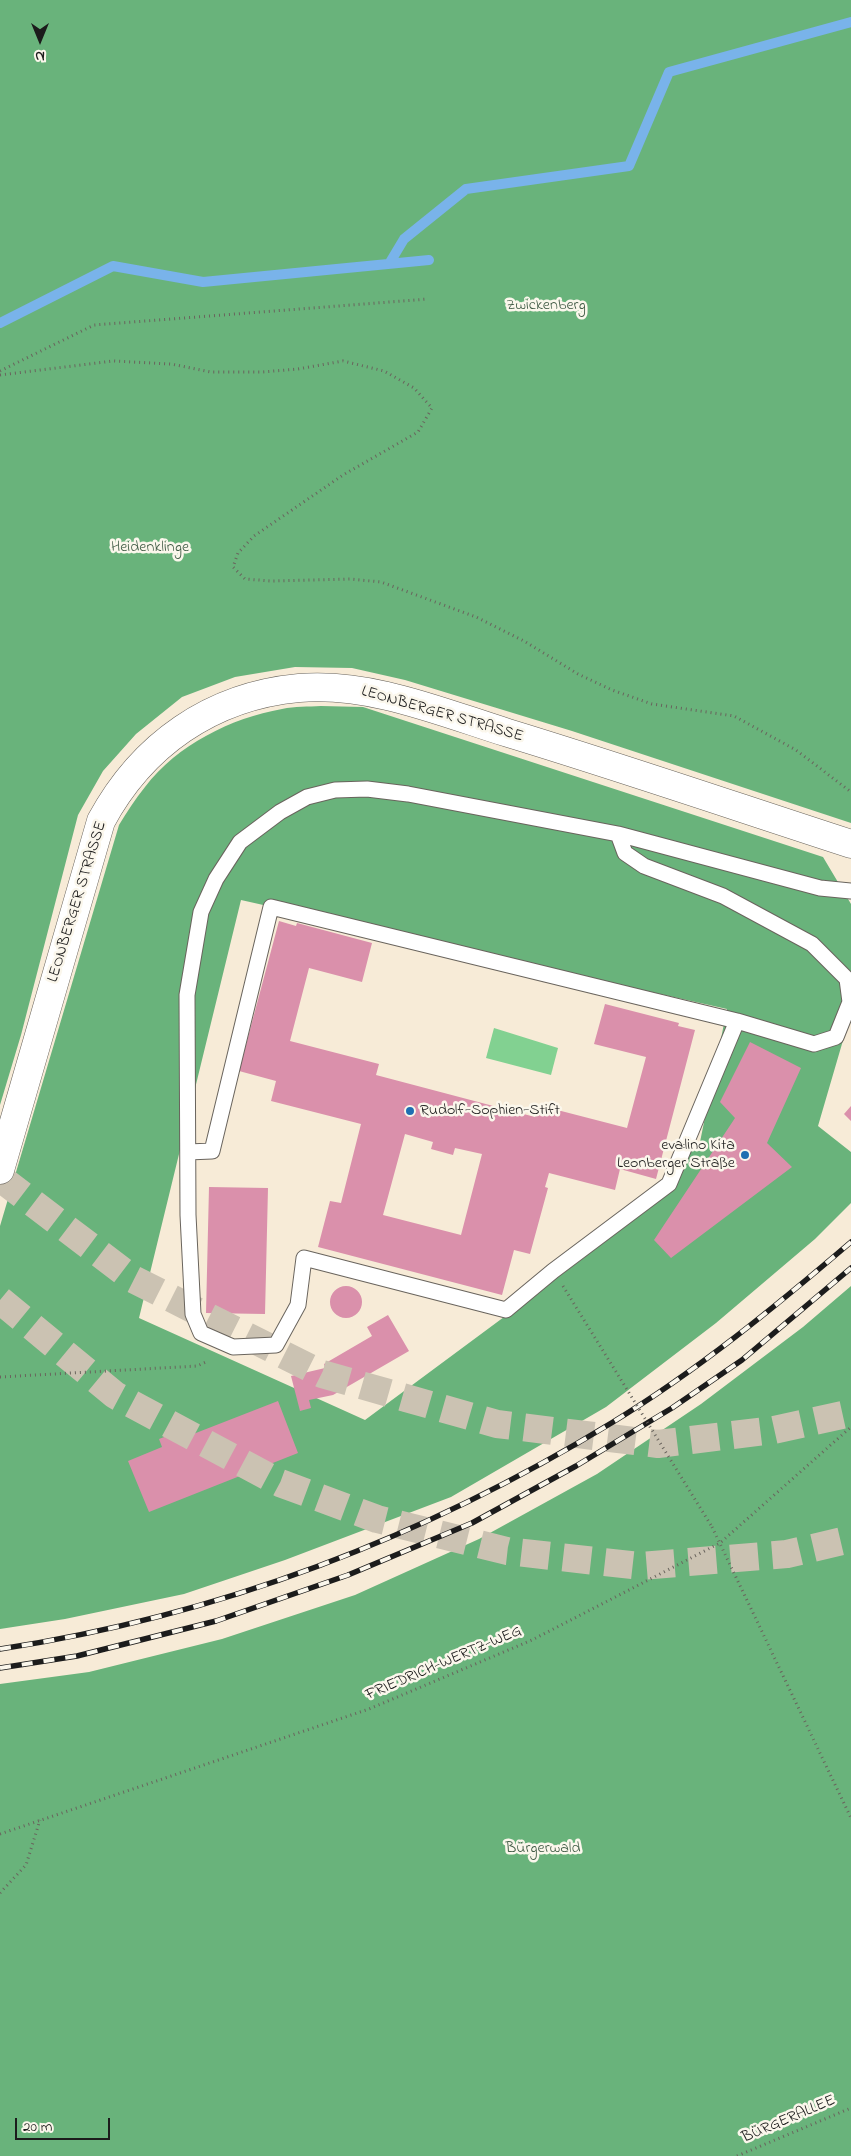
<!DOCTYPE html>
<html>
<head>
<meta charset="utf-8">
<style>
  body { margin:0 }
  #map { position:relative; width:851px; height:2156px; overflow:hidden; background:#f7ebd7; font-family:"Indie Flower",sans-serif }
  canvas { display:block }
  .north { position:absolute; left:15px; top:15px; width:50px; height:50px; -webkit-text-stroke:4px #fbf7ec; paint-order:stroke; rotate:180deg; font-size:14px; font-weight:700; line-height:20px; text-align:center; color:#1c1c1c }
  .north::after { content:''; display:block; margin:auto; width:18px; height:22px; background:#1c1c1c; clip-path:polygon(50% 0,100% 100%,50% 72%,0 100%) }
  .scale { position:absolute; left:15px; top:2118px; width:95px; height:22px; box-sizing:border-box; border:2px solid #1c1c1c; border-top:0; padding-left:6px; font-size:15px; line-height:18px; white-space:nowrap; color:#1c1c1c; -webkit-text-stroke:4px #fbf7ec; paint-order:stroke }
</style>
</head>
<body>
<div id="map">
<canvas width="851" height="2156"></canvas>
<div class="north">N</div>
<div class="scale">20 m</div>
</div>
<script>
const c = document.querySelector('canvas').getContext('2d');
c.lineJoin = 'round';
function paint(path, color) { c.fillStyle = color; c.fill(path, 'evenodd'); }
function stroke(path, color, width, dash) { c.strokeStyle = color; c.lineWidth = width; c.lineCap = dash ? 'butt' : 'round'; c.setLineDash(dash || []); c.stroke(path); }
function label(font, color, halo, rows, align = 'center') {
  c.font = font + ' "Indie Flower",sans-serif'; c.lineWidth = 5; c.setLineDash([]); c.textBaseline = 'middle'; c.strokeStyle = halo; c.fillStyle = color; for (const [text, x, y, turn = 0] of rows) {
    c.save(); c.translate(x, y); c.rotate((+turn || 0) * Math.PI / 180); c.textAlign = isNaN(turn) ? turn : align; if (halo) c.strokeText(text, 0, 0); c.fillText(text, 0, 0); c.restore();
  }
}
paint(new Path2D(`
  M494 1028 558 1048 551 1075 486 1058Z`), '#82d191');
paint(new Path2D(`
  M0 0H851V823L572 731 405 680 352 668 295 667 235 677 182 697 136 734 103 771 78 815 21 1035 0 1105Z
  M321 706 363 707 823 857 851 904V1013L818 1126 851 1152V1203L815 1239 716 1323 606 1407 451 1497 285 1560 184 1594 65 1619 0 1629V1226L119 825C127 812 135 799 145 787 177 745 231 718 282 709 295 706 308 707 321 706ZM241 900 727 1009 700 1142 585 1257 365 1420 139 1318Z
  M851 1286V2156H0V1684L89 1672 222 1639 355 1595 479 1539 597 1474 701 1404 803 1327Z`), '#69b37b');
stroke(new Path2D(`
  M389 264 404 239 466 189 629 166 669 72 851 22
  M0 323 113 266 203 282 429 260`), '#79b3ea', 10);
paint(new Path2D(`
  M279 921 296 926 297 923 372 943 362 982 309 968 290 1041 379 1064 376 1075 535 1117 538 1105 627 1128 646 1057 594 1044 605 1004 679 1023 678 1026 695 1030 656 1179 620 1169 615 1190 549 1173 545 1187 548 1188 530 1254 514 1250 502 1295 318 1247 330 1201 341 1203 361 1124 271 1101 276 1081 239 1071ZM405 1134 433 1142 431 1149 453 1155 455 1148 482 1154 461 1235 383 1215Z
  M750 1042 801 1068 767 1143 792 1167 671 1258 654 1240 735 1118 720 1102Z
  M851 1106V1121L844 1114Z
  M209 1187 268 1188 265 1314 206 1313Z
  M330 1302a16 16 0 1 1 32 0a16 16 0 1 1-32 0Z
  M388 1315 409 1351 333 1395 309 1400 311 1408 300 1411 291 1376 325 1368 324 1364 372 1336 367 1327Z
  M278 1401 298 1453 149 1512 128 1461 162 1447 159 1439 180 1431 183 1438Z`), '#da90ab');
stroke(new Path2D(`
  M0 1178 133 1279 322 1374 497 1424 658 1444 774 1430 851 1413
  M0 1300 115 1395 280 1483 377 1519 507 1551 640 1566 787 1554 851 1539`), '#cbc2b2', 28, [28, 14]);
const service = new Path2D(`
  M618 834 625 853 644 866 723 896 812 944 847 979 850 1002 836 1037 814 1044 737 1021 669 1184 553 1271 506 1310 304 1258 298 1305 276 1345 233 1347 201 1333 193 1314 188 1215 187 995 201 912 216 879 240 842 280 812 307 797 335 790 367 789 408 794 618 834 820 888 851 891
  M188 1152 212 1151 271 907 737 1021`);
const minor = new Path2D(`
  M0 1170 101 821C142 745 211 696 299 688 370 682 441 712 508 733 623 768 737 807 851 844`);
stroke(service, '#69645d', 17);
stroke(minor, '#69645d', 29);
stroke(new Path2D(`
  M0 371 94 325 428 299
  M0 375 113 361 171 364 211 372H262L298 369 343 361 384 371 414 388 432 408 418 432 343 475 254 536 238 553 233 567 245 579 271 581 350 579 381 582 476 617 524 641 578 674 612 690 652 704 734 716 796 750 851 792
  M0 1377 197 1366 206 1362
  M712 1527 851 1818
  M0 1834 369 1709 532 1640 720 1543 851 1427
  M0 1893 26 1865 40 1820
  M737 2156 851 2108`), '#69645d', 3, [1, 4]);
stroke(service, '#fff', 15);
stroke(minor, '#fff', 28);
const rail = new Path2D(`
  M0 1649C218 1616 425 1537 613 1422 698 1370 775 1307 851 1242
  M0 1668 77 1656 216 1621 348 1575 472 1523 576 1466 672 1408 742 1360 851 1268`);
stroke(rail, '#1c1c1c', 5.5);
stroke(rail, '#fbf7ec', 4, [11]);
stroke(new Path2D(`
  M563 1286 712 1527`), '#69645d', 3, [1, 4]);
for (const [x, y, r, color] of [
  [410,1111,5,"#1f6fb2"],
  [745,1155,5,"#1f6fb2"]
]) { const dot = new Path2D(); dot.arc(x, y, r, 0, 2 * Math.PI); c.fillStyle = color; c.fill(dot); stroke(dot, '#fbf7ec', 2); }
label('16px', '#405b45', '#fbf7ec', [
  ["Zwickenberg",546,306],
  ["Heidenklinge",150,548],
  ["Bürgerwald",543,1849]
]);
label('16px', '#1c1c1c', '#fbf7ec', [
  ["LEONBERGER STRASSE",442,715,16],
  ["LEONBERGER STRASSE",78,902,-73],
  ["FRIEDRICH-WERTZ-WEG",444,1664,-23],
  ["BÜRGERALLEE",789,2120,-23]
]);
label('16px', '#1c1c1c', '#fbf7ec', [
  ["Rudolf-Sophien-Stift",420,1111],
  ["eva:lino Kita",735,1146,"right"],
  ["Leonberger Straße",735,1164,"right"]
], 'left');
</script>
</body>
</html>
